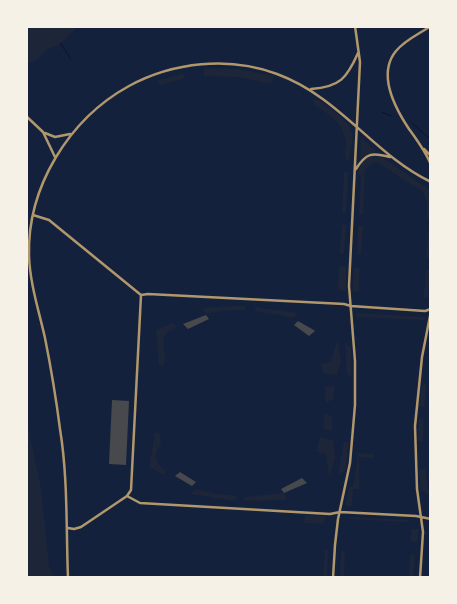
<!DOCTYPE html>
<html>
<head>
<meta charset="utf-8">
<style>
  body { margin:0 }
  #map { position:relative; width:457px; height:604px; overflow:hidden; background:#14213d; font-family:Quicksand,sans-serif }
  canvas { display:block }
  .frame { position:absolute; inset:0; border:28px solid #f6f1e7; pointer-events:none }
</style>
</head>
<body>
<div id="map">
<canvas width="457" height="604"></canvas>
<div class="frame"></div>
</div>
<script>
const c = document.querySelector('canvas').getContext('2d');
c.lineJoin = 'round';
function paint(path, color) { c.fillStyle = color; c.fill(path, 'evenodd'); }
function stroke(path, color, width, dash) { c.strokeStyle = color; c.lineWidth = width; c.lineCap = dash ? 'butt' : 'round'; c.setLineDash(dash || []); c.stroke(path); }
paint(new Path2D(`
  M26 26H79L59 45 48 49 34 62 26 63Z
  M204 68 237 69 274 76 271 84 239 77 204 76Z
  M182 74 185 76 183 79 161 85 158 84 159 80Z
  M316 99C327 105 352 123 353 136 353 144 350 151 349 160L345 159 346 138 344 137C343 122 325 112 314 104L313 101Z
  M361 138 376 151 366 155 360 159Z
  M375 155 383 158 430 190 431 220 427 217V201L423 192 377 162 371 164 365 171 363 214H359L361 178C354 167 364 157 375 155Z
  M344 172H348L346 213H342Z
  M342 225H346L344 253H340Z
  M358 226H363L361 254H357Z
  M428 230H431L430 258 426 257Z
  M339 266 346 267V291L338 290Z
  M354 267 360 268 359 292 352 291Z
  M426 270H430L428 294 431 298 424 297Z
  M233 306H245V310L220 311 206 314 202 308Z
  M255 307 298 313 294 318 255 311Z
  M356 314 357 313 425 317 424 320 357 317Z
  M172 323 177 327C161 334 162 339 165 354 166 357 164 362 163 366L159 365 156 330Z
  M337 340 341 360 337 375 324 374 321 364 331 362Z
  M345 343 351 348 352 376 347 375Z
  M422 385H426L424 407 419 406Z
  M335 386 333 399 326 403 325 387Z
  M26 406 31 442 41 488 49 567 55 578H26Z
  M325 413 332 417V431L323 428Z
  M419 419H423V441H418Z
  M155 433H159L161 444C153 454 155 464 166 471L164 475 149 467Z
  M320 437 333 440 335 458 329 477 326 454 316 452Z
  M344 442 349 443 345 471 338 474Z
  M354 453 374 454V458L359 457V489H353L352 504 351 507 345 505 349 487H353L358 455Z
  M419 469H425L429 495 421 490Z
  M196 489 217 494 236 496 235 501 191 494Z
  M284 493 287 500 244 501 245 497Z
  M305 515 326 516 323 524 304 523Z
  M350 517 409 520V522L350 519Z
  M412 529H419L418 542 410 541Z
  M325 550H328L327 578H323Z
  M341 551H345L344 578H340Z
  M410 555H415L413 578H409Z`), '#1d2539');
stroke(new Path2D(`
  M60 43 71 59
  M382 112 391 116
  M412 123 431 140`), '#0b132b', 1);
paint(new Path2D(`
  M206 315 209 319 188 329 183 324Z
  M298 321 312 329 315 331 309 336 294 325Z
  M112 400 129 401 126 465 109 464Z
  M180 472 196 482 192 486 175 476Z
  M302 478 307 483 284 493 281 489Z`), '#48494c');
stroke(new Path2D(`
  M431 26C419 34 405 40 396 51 377 74 395 108 409 129 417 140 426 152 431 165
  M311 89C340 87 347 78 358 53
  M26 116 43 132 55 157
  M45 133 55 137 70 134
  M424 149 431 156
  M356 169C366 153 372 152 390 157
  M33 215 49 220 141 295
  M141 295 148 294 344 304 351 306 425 311 431 309
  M127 496 131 490 141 295
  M68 528 74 529 81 527 127 496 140 503 330 514 340 512 416 516 431 519
  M68 578C66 528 68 478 60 429 56 398 51 368 45 338 39 311 30 284 29 256 27 187 69 119 129 86 173 62 229 56 277 74 340 97 373 154 431 182
  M333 578 335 545 338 519 350 463 355 405V361L349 286 360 62 355 26
  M420 578 423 532 417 489 415 426 422 357 431 311`), '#b1986c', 2.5);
</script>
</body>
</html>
